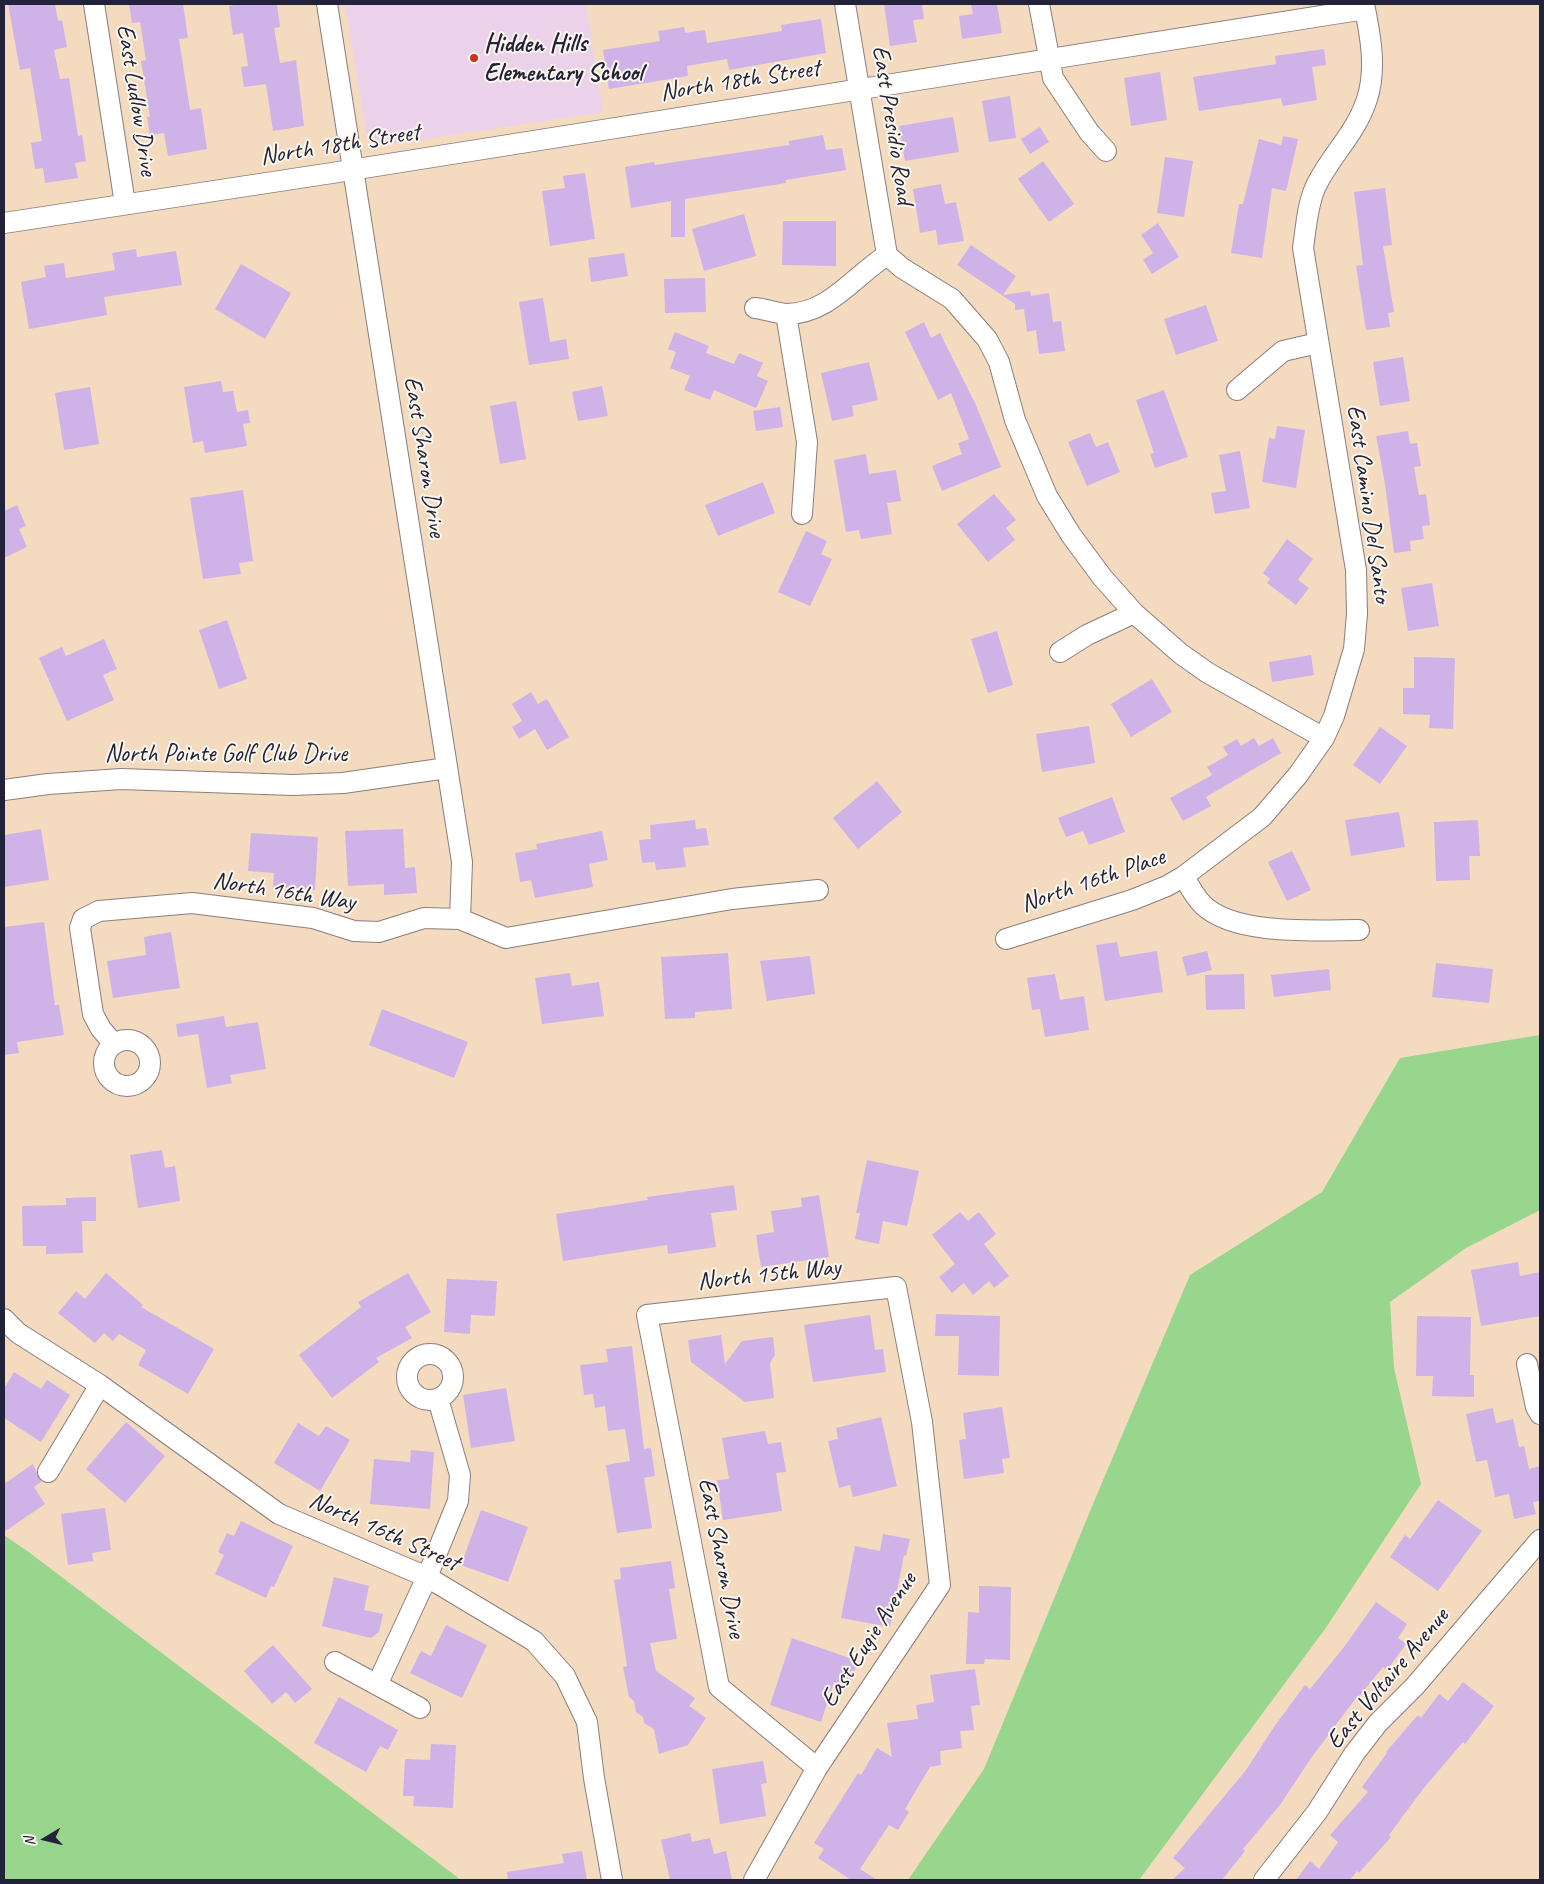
<!DOCTYPE html>
<html>
<head>
<meta charset="utf-8">
<style>
  body { margin:0 }
  #map { position:relative; width:1544px; height:1884px; overflow:hidden; background:#f4dbbf; font-family:Caveat,sans-serif }
  canvas { display:block }
  .frame { position:absolute; inset:0; border:5px solid #22223b; pointer-events:none }
  .north { position:absolute; left:20px; top:1814px; width:50px; height:50px; -webkit-text-stroke:4px #fbf7ec; paint-order:stroke; rotate:261deg; font-size:14px; font-weight:700; line-height:20px; text-align:center; color:#22223b }
  .north::after { content:''; display:block; margin:auto; width:18px; height:22px; background:#22223b; clip-path:polygon(50% 0,100% 100%,50% 72%,0 100%) }
</style>
</head>
<body>
<div id="map">
<canvas width="1544" height="1884"></canvas>
<div class="frame"></div>
<div class="north">N</div>
</div>
<script>
const c = document.querySelector('canvas').getContext('2d');
c.lineJoin = 'round';
function paint(path, color) { c.fillStyle = color; c.fill(path, 'evenodd'); }
function stroke(path, color, width, dash) { c.strokeStyle = color; c.lineWidth = width; c.lineCap = dash ? 'butt' : 'round'; c.setLineDash(dash || []); c.stroke(path); }
function label(font, color, halo, rows, align = 'center') {
  c.font = font + ' Caveat,sans-serif'; c.lineWidth = 4; c.setLineDash([]); c.textBaseline = 'middle'; c.strokeStyle = halo; c.fillStyle = color; for (const [text, x, y, turn = 0] of rows) {
    c.save(); c.translate(x, y); c.rotate((+turn || 0) * Math.PI / 180); c.textAlign = isNaN(turn) ? turn : align; if (halo) c.strokeText(text, 0, 0); c.fillText(text, 0, 0); c.restore();
  }
}
paint(new Path2D(`
  M345 4H586L603 112 381 146 367 137Z`), '#ecd1ea');
paint(new Path2D(`
  M1540 1035V1210L1466 1248 1390 1302 1394 1368 1421 1484 1325 1629 1139 1880H908L984 1769 1093 1504 1190 1275 1322 1192 1400 1058Z
  M4 1535 30 1553 461 1880H4Z`), '#97d68c');
paint(new Path2D(`
  M8 4H55L58 21 62 20 67 47 54 50 60 79 69 78 78 136 82 135 86 161 75 163 78 178 45 183 43 168 35 169 31 143 42 141 30 68 20 70Z
  M129 4H183L188 38 179 39 190 110 201 108 207 149 168 156 164 133 150 135 147 117H150L141 61 146 60 140 22 132 23Z
  M240 4H277L280 27 274 28 280 63 296 60 304 126 273 131 266 84 244 87 241 67 248 66 243 33 233 35 229 6Z
  M884 4H922L924 19 913 20 917 42 890 46Z
  M971 4H997L1002 33 962 39 959 16 973 14Z
  M821 19 826 53 729 70 727 59 687 66 688 76 609 89 603 50 660 41 658 31 684 27 685 33 705 30 707 43 782 31 781 25Z
  M1324 49 1326 65 1312 67 1317 100 1283 106 1281 98 1199 111 1193 77 1276 64 1275 56Z
  M1160 72 1167 120 1131 126 1124 78Z
  M1010 96 1016 138 989 142 982 101Z
  M953 117 959 152 905 161 899 126Z
  M1040 127 1049 142 1030 154 1021 139Z
  M823 135 826 150 842 148 846 170 786 180V183L685 199V237H671V201L631 208 625 167 654 162 655 165 789 145V141Z
  M1283 136 1298 139 1286 191 1272 188 1262 258 1231 253 1239 204H1243L1259 139 1281 145Z
  M1165 157 1193 161 1184 217 1157 213Z
  M1043 161 1074 204 1049 222 1018 179Z
  M585 173 595 239 550 246 542 191 565 188 563 176Z
  M941 184 945 204 956 202 964 241 938 245 936 230 920 233 913 189Z
  M1385 188 1392 245 1383 246 1394 312 1388 313 1390 327 1366 330 1356 266 1363 265 1354 192Z
  M744 214 756 256 704 271 692 229Z
  M783 221H836V266L782 265Z
  M1158 223 1179 257 1152 274 1143 260 1153 253 1141 235Z
  M971 245 1016 276 1003 295 1030 291 1031 296 1049 293 1053 322 1061 321 1065 351 1039 354 1036 330 1027 332 1024 309 1015 310V304L957 265Z
  M136 249 137 257 176 251 182 285 104 297 107 315 29 329 21 282 46 277 44 266 64 263 66 278 115 270 112 253Z
  M624 253 628 276 591 282 588 258Z
  M241 264 291 293 265 339 215 309Z
  M705 278 706 312 665 313 664 279Z
  M543 298 550 342 566 339 569 359 529 365 519 302Z
  M1206 305 1218 341 1176 355 1164 319Z
  M924 322 931 338 940 333 975 403 1001 467 942 491 932 466 962 454 958 443 969 439 951 393 938 400 905 332Z
  M675 332 709 346 706 353 734 364 739 353 763 363 757 376 768 381 756 408 714 390 710 400 684 390 690 376 670 368 676 352 668 349Z
  M1403 357 1410 401 1380 406 1373 362Z
  M869 362 878 400 852 406 854 416 832 421 821 373Z
  M221 381 223 392 233 391 237 412 248 410 250 423 243 424 247 446 205 453 203 441 193 443 184 387Z
  M602 386 608 416 578 421 572 392Z
  M90 387 99 444 64 450 55 393Z
  M1164 390 1188 457 1155 468 1150 454 1154 453 1136 400Z
  M516 401 526 459 500 464 490 406Z
  M780 407 783 427 756 431 753 411Z
  M1277 426 1305 430 1296 488 1262 482 1269 438 1275 439Z
  M1408 431 1410 444 1417 443 1421 466 1414 467 1419 495 1426 494 1430 525 1422 526 1424 539 1410 541 1411 551 1394 553 1385 484 1376 436Z
  M1090 433 1096 447 1108 442 1120 472 1087 486 1068 442Z
  M1240 451 1250 508 1215 514 1211 493 1226 491 1219 455Z
  M866 454 869 474 896 470 901 501 887 503 892 534 861 539 859 530 846 532 834 460Z
  M763 482 775 513 718 536 705 505Z
  M243 490 253 561 239 563 241 574 203 579 190 498Z
  M994 494 1016 520 1006 528 1015 540 988 562 957 524Z
  M17 505 26 526 19 529 27 547 4 558V511Z
  M806 531 827 541 821 554 832 559 810 606 778 592Z
  M1287 539 1313 559 1298 580 1309 588 1296 605 1267 583 1270 579 1263 573Z
  M1432 583 1439 626 1408 631 1401 588Z
  M227 620 247 679 219 689 199 630Z
  M997 631 1013 685 988 693 971 639Z
  M104 639 117 669 103 675 114 700 67 721 39 658 62 647 66 656Z
  M1311 655 1314 675 1272 682 1269 662Z
  M1414 657 1455 658 1453 729 1429 728 1430 715 1403 714V688H1414Z
  M1152 679 1172 712 1131 737 1111 704Z
  M531 692 538 704 547 699 569 737 547 750 535 729 519 739 512 727 522 721 512 704Z
  M1089 726 1095 763 1042 772 1036 734Z
  M1380 727 1407 746 1380 784 1353 765Z
  M1254 738 1259 746 1273 738 1281 753 1206 797 1211 806 1183 821 1170 798 1212 775 1207 767 1228 755 1223 747 1237 739 1241 746Z
  M877 781 902 812 858 849 833 818Z
  M1112 797 1125 832 1089 845 1083 831 1066 837 1058 818Z
  M1399 812 1405 847 1351 856 1345 820Z
  M695 820 696 829 706 828 709 845 683 848 686 867 656 870 655 862 642 863 639 840 651 839 650 825Z
  M1478 820 1480 856H1469L1470 880 1436 881 1434 822Z
  M41 829 49 880 4 887V835Z
  M403 829 405 868 415 867 417 893 384 895V884L348 886 345 831Z
  M602 831 608 860 589 864 593 887 535 898 531 880 520 882 515 853 537 849 536 844Z
  M251 833 318 837 315 890 273 887 274 873 248 871Z
  M1292 851 1311 890 1287 901 1268 862Z
  M44 922 55 1005H59L64 1035 17 1042 19 1053 4 1055V927Z
  M171 932 180 988 113 998 107 961 146 955 144 937Z
  M1117 942 1120 957 1157 951 1163 992 1105 1001 1096 945Z
  M1207 951 1212 970 1187 976 1182 957Z
  M728 953 732 1009 695 1012V1018L665 1019 661 957Z
  M810 956 815 994 767 1001 760 961Z
  M1436 963 1493 969 1489 1003 1432 997Z
  M1329 969 1331 990 1274 997 1271 975Z
  M570 973 572 986 599 982 604 1016 542 1024 535 978Z
  M1055 974 1060 1000 1084 996 1089 1030 1045 1037 1040 1009 1032 1010 1027 978Z
  M1244 974 1245 1009 1206 1010 1205 975Z
  M382 1009 468 1042 454 1078 369 1045Z
  M224 1016 226 1027 258 1022 266 1069 230 1075 232 1083 207 1088 198 1034 178 1037 176 1024Z
  M162 1150 165 1168 175 1166 180 1201 138 1208 130 1155Z
  M867 1160 919 1171 907 1226 883 1221 879 1244 855 1239 860 1213H856Z
  M734 1185 737 1210 711 1213 716 1247 668 1254 667 1245 563 1261 556 1214 648 1200 647 1197Z
  M819 1195 829 1257 761 1267 756 1235 774 1232 771 1211 802 1207 801 1198Z
  M96 1197V1221H82L83 1253 46 1254V1246H23L22 1206 66 1205V1198Z
  M960 1212 968 1221 979 1212 996 1234 984 1244 1009 1276 994 1288 989 1281 973 1295 964 1283 952 1293 939 1277 955 1264 932 1235Z
  M1518 1262 1520 1276 1540 1272V1316L1481 1326 1471 1270Z
  M106 1273 143 1305 141 1307 214 1349 188 1394 138 1365 146 1350 119 1334 113 1341 104 1333 95 1343 58 1313 76 1291 85 1299Z
  M408 1273 431 1312 405 1327 412 1338 376 1358 379 1362 332 1398 299 1355 361 1307 358 1302Z
  M447 1279 497 1281 495 1316 471 1315 470 1334 444 1332Z
  M936 1314 1000 1316 999 1376 958 1375 959 1336H935Z
  M870 1315 875 1350 883 1349 886 1372 813 1382 804 1325Z
  M1417 1316 1471 1317 1470 1375H1474V1397L1432 1396 1433 1376H1416Z
  M721 1335 725 1364 742 1341 773 1337 775 1355 770 1363 774 1398 745 1402 691 1362 688 1340Z
  M632 1346 644 1449 651 1448 655 1476 644 1478 652 1528 617 1533 606 1465 630 1461 625 1429 608 1431 605 1406 595 1408 593 1394 584 1395 580 1365 608 1362 606 1349Z
  M14 1372 41 1389 47 1380 70 1395 41 1442 4 1418V1389Z
  M506 1388 515 1441 471 1448 463 1395Z
  M1002 1407 1010 1458 1002 1459 1004 1473 964 1479 959 1440 966 1439 963 1413Z
  M1493 1408 1496 1423 1513 1419 1519 1447 1524 1446 1529 1469 1540 1466V1501L1533 1502 1536 1514 1514 1519 1509 1494 1495 1497 1487 1460 1476 1462 1466 1414Z
  M881 1417 897 1486 853 1497 850 1485 839 1488 828 1441 838 1439 836 1428Z
  M126 1422 165 1456 125 1503 86 1469Z
  M298 1423 319 1436 326 1426 350 1440 320 1491 274 1463Z
  M765 1431 768 1444 781 1442 786 1472 776 1473 782 1511 723 1520 717 1480 729 1479 722 1438Z
  M411 1450 434 1452 430 1509 370 1504 374 1459 410 1462Z
  M33 1464 41 1482 34 1487 45 1504 4 1532V1484Z
  M1438 1500 1482 1531 1438 1591 1390 1557 1405 1535 1410 1539Z
  M105 1508 111 1550 92 1553 93 1561 68 1565 61 1514Z
  M481 1510 528 1527 508 1582 461 1565Z
  M241 1521 293 1546 274 1587 271 1586 266 1598 215 1574 224 1555 218 1552 227 1533 234 1536Z
  M883 1534 910 1539 906 1556 904 1555 890 1627 841 1618 855 1546 880 1551Z
  M671 1561 675 1588 669 1589 677 1639 650 1643 656 1671 695 1698 689 1706 706 1718 688 1745 659 1754 654 1729 644 1723 643 1717 636 1712 634 1701 629 1697 623 1667 627 1666 614 1580 621 1579 620 1568Z
  M334 1577 369 1586 364 1610 383 1614 379 1632 371 1638 322 1626Z
  M979 1586 1011 1587 1010 1660 985 1659 984 1664H966L968 1612 979 1613Z
  M1376 1602 1407 1624 1398 1638 1406 1644 1387 1670 1383 1667 1357 1699 1356 1698 1311 1758 1280 1805 1243 1849 1245 1851 1222 1880H1172L1185 1868 1173 1858 1246 1770 1276 1724 1305 1685 1310 1689 1344 1647Z
  M446 1625 487 1645 462 1698 410 1673 421 1651 431 1656Z
  M792 1638 858 1661 849 1687 834 1682 821 1722 770 1705Z
  M273 1645 312 1689 295 1703 286 1692 272 1704 244 1671Z
  M975 1669 980 1705 971 1706 974 1730 960 1731 962 1748 940 1751 941 1765 930 1767 905 1809 909 1812 898 1830 889 1825 860 1869 877 1880H851L818 1858 824 1849 814 1843 858 1773 861 1775 877 1748 892 1757 887 1723 918 1719 916 1705 934 1702 930 1675Z
  M1463 1682 1494 1706 1465 1744 1463 1742 1423 1789 1389 1835 1391 1837 1359 1873 1357 1871 1350 1880H1296L1310 1861 1319 1869 1338 1842 1330 1835 1368 1792 1362 1787 1387 1753 1386 1752 1418 1715 1421 1718 1439 1694 1448 1701Z
  M339 1697 398 1730 388 1750 380 1746 366 1772 314 1743Z
  M431 1744 456 1745 453 1808 413 1806 414 1796H403L405 1759 430 1760Z
  M763 1761 767 1783 761 1784 766 1816 720 1824 712 1769Z
  M690 1833 692 1842 710 1838 714 1854 726 1851 732 1880H670L661 1840Z
  M582 1851 587 1880H508L507 1872 564 1863 562 1854Z`), '#cfb2e8');
const minor = new Path2D(`
  M94 4 125 204
  M327 4 462 862 460 919
  M845 4 887 255
  M1039 4 1053 78 1089 132 1106 151
  M4 223 332 173 1365 9
  M887 255 902 268 952 299 987 339 999 362 1015 420 1047 496 1071 535 1102 577 1134 613 1181 654 1208 673 1324 738
  M755 308C765 309 776 313 786 314 829 314 854 276 887 255
  M786 314 807 442 802 514
  M1237 390 1283 351 1318 343
  M1060 652 1087 635 1134 613
  M4 790 48 784 121 779 293 785 343 783 447 768
  M1184 876C1189 886 1195 897 1203 905 1236 936 1316 930 1359 930
  M1006 939 1132 900 1167 886 1184 876 1262 817 1298 775 1324 738 1334 716 1354 649 1357 614 1356 570 1303 248C1306 228 1307 207 1315 188 1329 157 1356 134 1367 99 1377 69 1370 33 1364 4
  M104 1063a23 23 0 1 1 46 0a23 23 0 1 1-46 0Z
  M114 1044 101 1029 93 1014 80 928 83 919 99 911 192 903 313 918 354 931 379 932 424 918 460 919 506 938 732 899 818 890
  M4 1319 18 1333 100 1385 279 1514 427 1577 534 1641 565 1676 587 1722 594 1778 612 1880
  M407 1377a23 23 0 1 1 46 0a23 23 0 1 1-46 0Z
  M1527 1364 1536 1407 1540 1414
  M48 1472 100 1385
  M335 1662 420 1708
  M377 1685 427 1577 458 1501 460 1475 438 1399
  M754 1880 817 1768 940 1585 922 1422 896 1287 647 1315 719 1687 817 1768
  M1264 1880 1317 1812 1354 1754 1378 1723 1415 1686 1540 1540`);
stroke(minor, '#8b7e7d', 22);
stroke(minor, '#fff', 20);
for (const [x, y, r, color] of [
  [474,58,5,"#c8321e"]
]) { const dot = new Path2D(); dot.arc(x, y, r, 0, 2 * Math.PI); c.fillStyle = color; c.fill(dot); stroke(dot, '#fbf7ec', 2); }
label('bold 25px', '#22223b', '#fbf7ec', [
  ["Hidden Hills",484,44],
  ["Elementary School",484,73]
], 'left');
label('25px', '#22223b', '#fbf7ec', [
  ["North 18th Street",740,81,-9],
  ["East Ludlow Drive",136,100,81],
  ["East Presidio Road",892,125,81],
  ["North 18th Street",340,145,-9],
  ["East Sharon Drive",424,457,81],
  ["East Camino Del Santo",1368,504,82],
  ["North Pointe Golf Club Drive",226,754],
  ["North 16th Place",1093,881,-19],
  ["North 16th Way",284,892,9],
  ["North 15th Way",769,1275,-6],
  ["North 16th Street",384,1532,24],
  ["East Sharon Drive",721,1558,79],
  ["East Eugie Avenue",869,1640,-57],
  ["East Voltaire Avenue",1388,1679,-50]
]);
</script>
</body>
</html>
